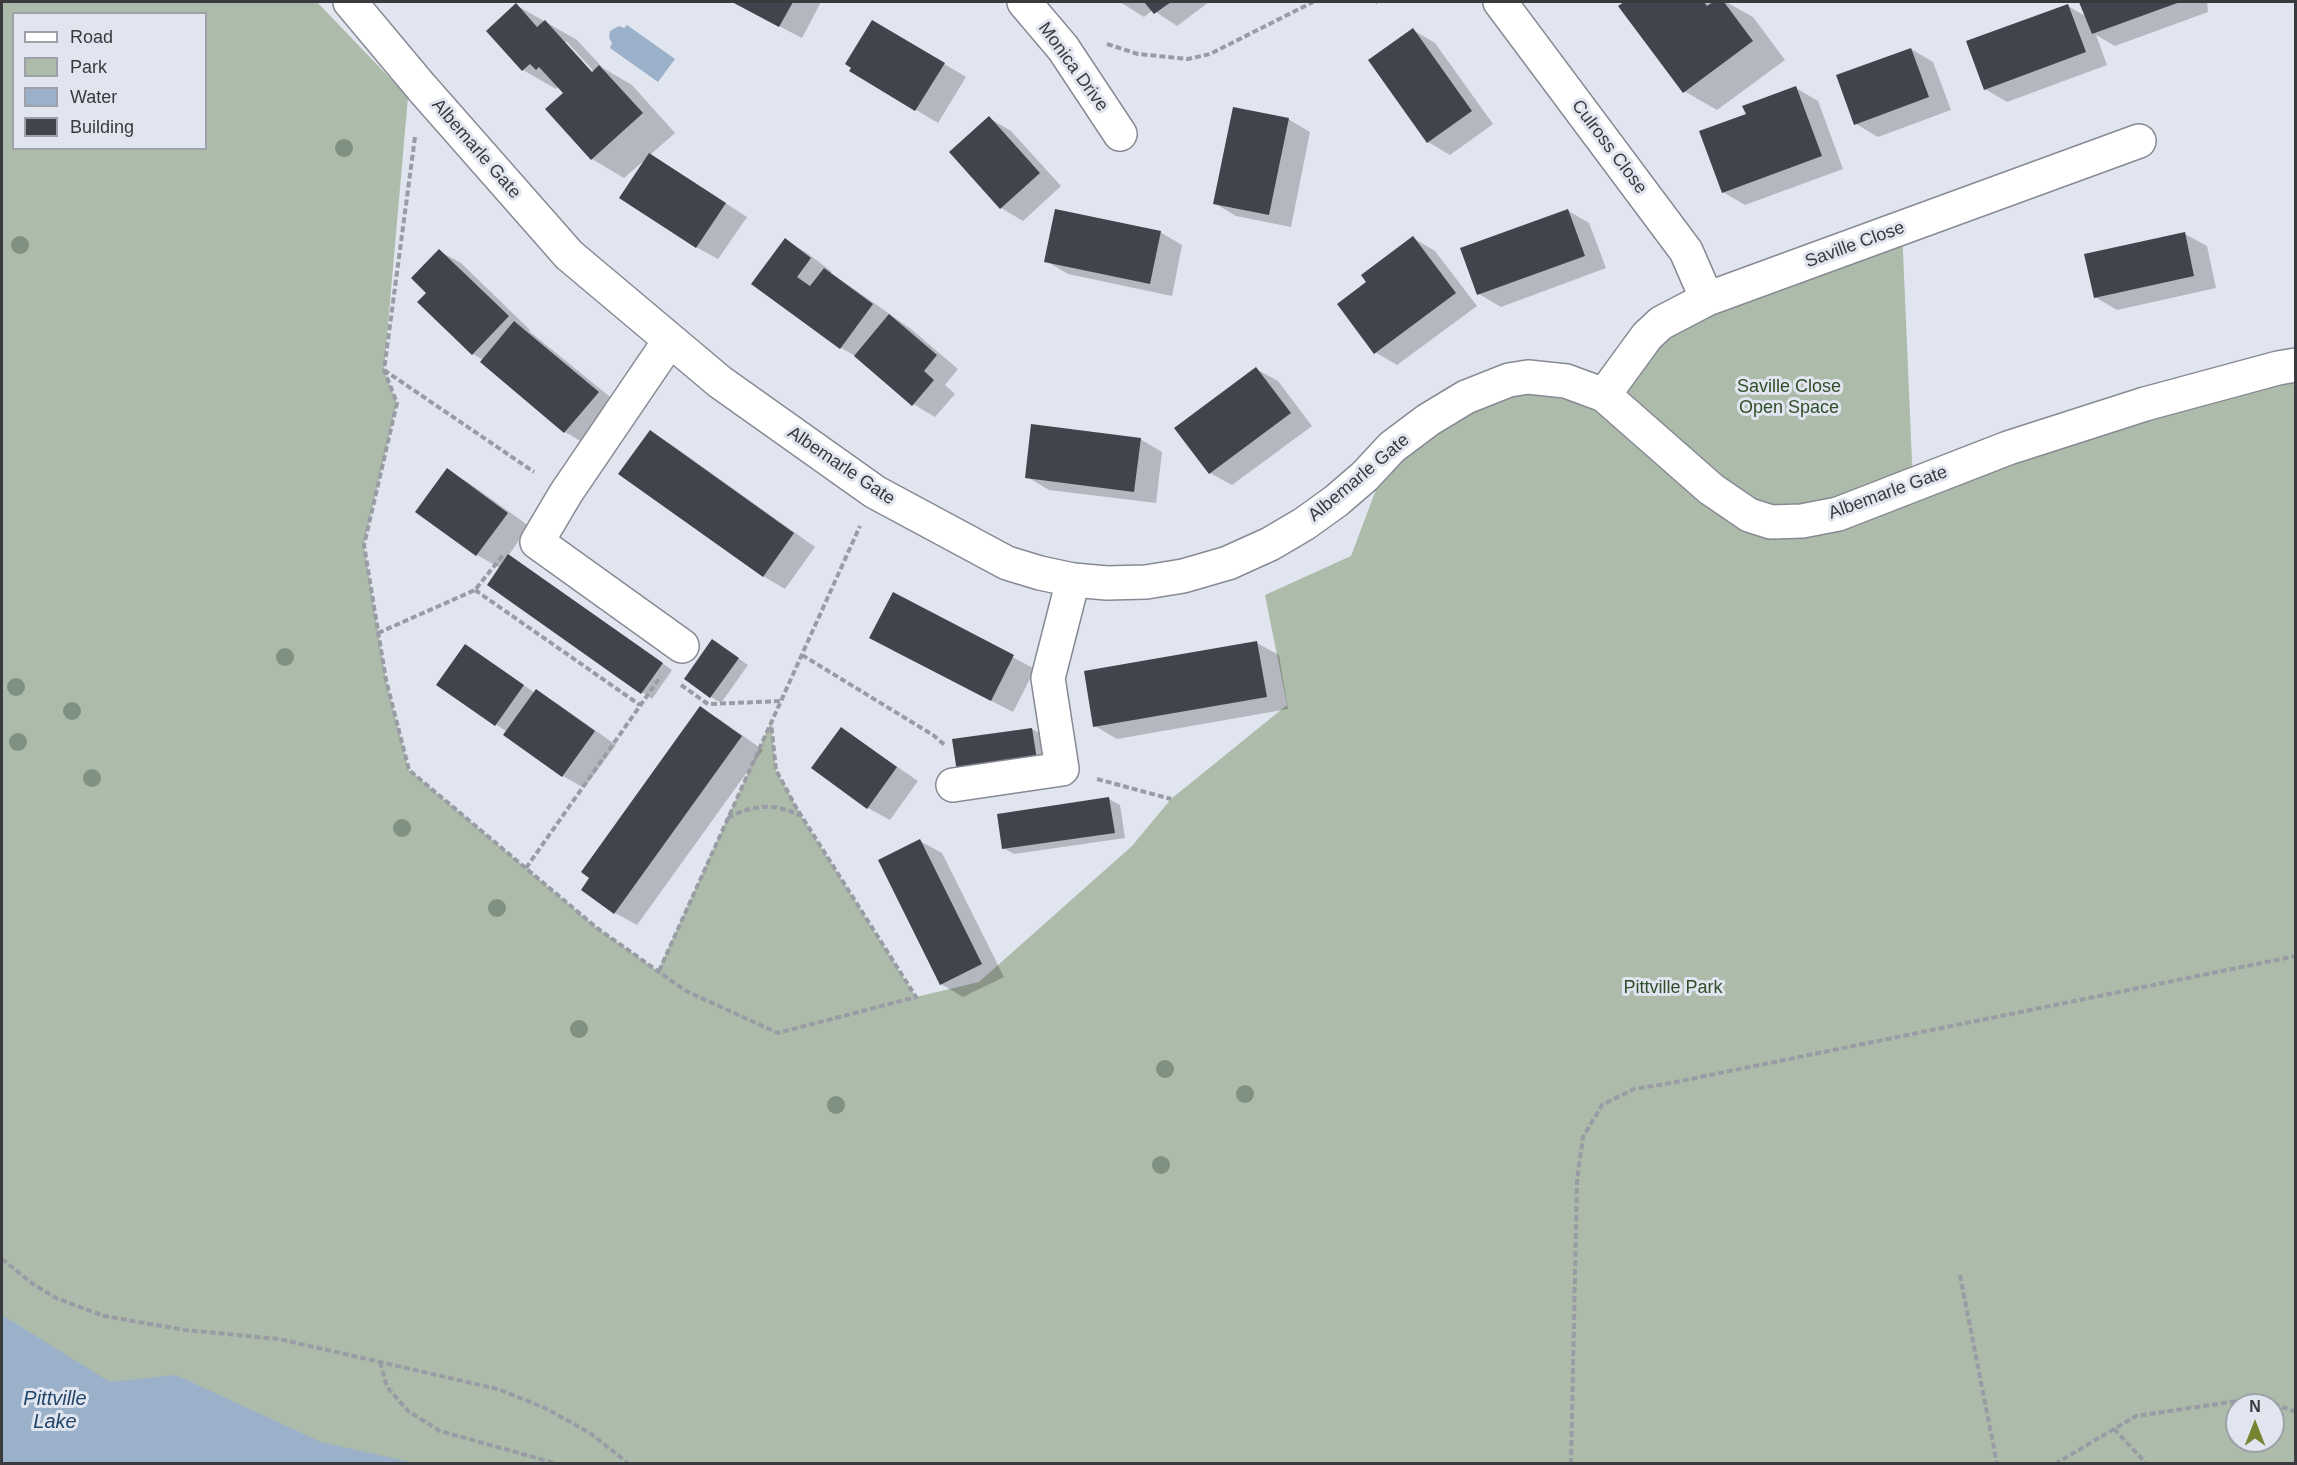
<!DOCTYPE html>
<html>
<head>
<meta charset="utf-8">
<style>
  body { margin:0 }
  #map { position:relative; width:2297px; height:1465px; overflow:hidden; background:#e1e5ef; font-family:Helvetica,sans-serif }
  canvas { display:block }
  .frame { position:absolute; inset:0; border:3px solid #393a3e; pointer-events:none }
  .legend { position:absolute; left:12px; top:12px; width:195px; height:138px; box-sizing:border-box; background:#e1e5ef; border:2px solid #9ea1a8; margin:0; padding:8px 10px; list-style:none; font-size:18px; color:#393a3e }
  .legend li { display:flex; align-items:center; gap:12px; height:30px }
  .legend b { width:30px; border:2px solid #9ea1a8 }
  .north { position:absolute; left:2225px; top:1393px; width:60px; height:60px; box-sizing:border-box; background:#e1e5ef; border:2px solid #9ea1a8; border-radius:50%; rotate:0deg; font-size:16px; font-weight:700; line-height:24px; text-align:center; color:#393a3e }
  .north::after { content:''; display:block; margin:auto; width:21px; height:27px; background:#768331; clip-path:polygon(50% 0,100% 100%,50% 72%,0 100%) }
</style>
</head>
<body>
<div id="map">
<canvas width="2297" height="1465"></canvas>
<div class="frame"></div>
<ul class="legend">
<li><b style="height:8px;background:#fff"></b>Road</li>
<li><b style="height:16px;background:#adbbaa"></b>Park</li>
<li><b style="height:16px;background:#9bb1ca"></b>Water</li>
<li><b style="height:16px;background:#41444c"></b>Building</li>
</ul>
<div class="north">N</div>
</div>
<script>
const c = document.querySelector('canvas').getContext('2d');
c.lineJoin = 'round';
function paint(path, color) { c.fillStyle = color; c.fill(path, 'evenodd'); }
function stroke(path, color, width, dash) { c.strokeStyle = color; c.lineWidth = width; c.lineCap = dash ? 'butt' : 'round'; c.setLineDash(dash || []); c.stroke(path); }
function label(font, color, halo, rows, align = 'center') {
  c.font = font + ' Helvetica,sans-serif'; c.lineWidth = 6; c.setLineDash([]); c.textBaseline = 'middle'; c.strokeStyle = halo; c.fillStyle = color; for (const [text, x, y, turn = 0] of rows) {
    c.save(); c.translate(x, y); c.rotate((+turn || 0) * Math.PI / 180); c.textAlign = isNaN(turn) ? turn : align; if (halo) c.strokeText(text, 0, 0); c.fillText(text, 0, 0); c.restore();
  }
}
paint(new Path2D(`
  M2 2H317L408 97 384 370 397 403 364 545 386 680 409 770 597 928 658 971 771 722 776 770 802 817 916 997 979 982 1132 846 1171 799 1287 705 1265 595 1351 556 1392 447 1490 387 1604 395 1647 336 1902 228 1913 485 2295 373V1463L2 1464ZM14 14H206V148H14ZM2237 1405H2273V1441H2237Z`), '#adbbaa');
paint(new Path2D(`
  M627 25 675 59 658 82 610 48 612 43 609 38 610 31 619 26 624 28Z
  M2 1315 110 1382 176 1375 321 1442 415 1463H2Z`), '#9bb1ca');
paint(new Path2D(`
  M733 2H821L802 38Z
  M1120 2H1209L1177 26 1153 10 1144 17Z
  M1627 2H1726L1753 17 1785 60 1717 110 1684 91 1620 6Z
  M2081 2H2207L2208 12 2115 46 2096 35 2107 65 2007 102 1985 89 2068 6 2087 17Z
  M516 5 577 40 603 68 632 85 675 133 650 155 747 217 718 259 696 247 646 159 624 178 592 159 565 93 559 86 556 89 523 70ZM563 42H567L598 76 596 78Z
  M1413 30 1435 43 1493 124 1450 155 1428 142 1370 60Z
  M894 34 966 77 938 123 851 71Z
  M1911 49 1933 62 1951 110 1878 137 1856 124Z
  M1796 88 1818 101 1843 169 1745 205 1723 192 1748 115Z
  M989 118 1011 131 1061 186 1023 221 1001 208 951 152Z
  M1288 119 1310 132 1291 227 1236 216 1214 203Z
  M1567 210 1589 223 1606 268 1501 307 1479 294Z
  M1160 232 1182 245 1172 296 1068 274 1046 261Z
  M2185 234 2207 246 2216 288 2117 310 2095 297Z
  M1413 238 1435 251 1477 306 1397 365 1375 352 1368 282Z
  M785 240 807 253 832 272 831 273 911 329 958 369 945 385 955 394 935 417 913 404 857 357 841 348 753 283Z
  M439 251 461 263 530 330 529 331 620 405 587 445 565 432 482 362 483 360 473 354 428 293Z
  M1256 369 1278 381 1312 426 1232 485 1210 473Z
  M651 432 672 445 815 547 785 589 763 576Z
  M1140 439 1162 452 1156 503 1049 490 1027 477Z
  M447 470 469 483 529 526 508 556 672 670 652 699 642 692 500 568 477 555 417 512Z
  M893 594 1035 669 1013 712 892 650Z
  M713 641 748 665 721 703 711 697Z
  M1257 643 1279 655 1288 709 1117 739 1095 726Z
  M476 652 535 693 536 691 558 704 616 745 584 788 563 776 507 732 438 684Z
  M700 708 722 721 763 750 637 925 615 913Z
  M1032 729 1043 735 1047 766 969 777Z
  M880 755 918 781 890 820 868 808 840 787Z
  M1109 799 1120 805 1125 838 1014 854 1003 848Z
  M920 841 942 853 1004 977 963 997 941 984Z`), '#0003');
paint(new Path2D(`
  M732 2H793L779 27Z
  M1144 2H1171L1154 14Z
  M1624 2H1704L1707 6 1713 2H1724L1753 41 1683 93 1618 6Z
  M2079 2H2180L2092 34Z
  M516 3 537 27 545 20 592 72 599 65 643 113 591 160 545 109 563 93 539 67 536 70 530 64 522 71 486 31Z
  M2068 4 2086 52 1984 90 1966 41Z
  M872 20 945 63 915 111 849 71 851 68 845 64Z
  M1413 28 1472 111 1427 143 1368 60Z
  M1911 48 1929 97 1854 125 1836 75Z
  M1796 86 1822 156 1722 193 1699 131 1746 114 1742 106Z
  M1233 107 1289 118 1269 215 1213 204Z
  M989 116 1040 173 1000 209 949 152Z
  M649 153 726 203 696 248 619 198Z
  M1055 209 1161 231 1150 284 1044 262Z
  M1568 209 1585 256 1477 295 1460 248Z
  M2185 232 2194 276 2094 298 2084 254Z
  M1413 236 1456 293 1374 354 1337 304 1366 282 1361 275Z
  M785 238 811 258 797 277 810 286 824 268 873 304 840 349 751 284Z
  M439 249 509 316 472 355 417 302 426 293 411 278Z
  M889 314 937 355 924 371 934 380 912 406 854 356Z
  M514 321 599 392 564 433 480 362Z
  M1256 367 1291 413 1209 474 1174 428Z
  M1031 424 1141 438 1134 492 1025 478Z
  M650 430 794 533 763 577 618 474Z
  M447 468 508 513 476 556 415 512Z
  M508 554 663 663 641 694 487 585Z
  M893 592 1014 655 991 701 869 638Z
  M712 639 739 658 710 698 684 679Z
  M1257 641 1267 697 1093 727 1084 671Z
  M465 644 524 685 495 726 436 685Z
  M536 689 595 731 562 777 503 735Z
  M700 706 742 736 614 914 581 890 589 878 581 872Z
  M841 727 897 767 867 809 811 768Z
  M1032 728 1037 760 957 772 952 739Z
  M1109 797 1115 833 1002 849 997 814Z
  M920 839 982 964 940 985 878 860Z`), '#41444c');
const minor = new Path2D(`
  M350 2 422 88 569 255 720 382 875 492 1007 563 1040 573 1073 580 1107 583 1146 582 1183 576 1228 563 1270 544 1304 524 1336 501 1365 476 1392 447 1428 420 1466 397 1509 380 1528 377 1566 381 1604 395 1711 489 1749 515 1771 522 1802 521 1838 514 2008 448 2145 404 2278 368 2296 365
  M1024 2 1063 48 1120 134
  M1500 2 1686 251 1707 299
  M670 340 566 493 537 542 682 646
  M1604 395 1647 336 1661 323 1707 299 2139 141
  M953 785 1062 769 1048 678 1073 580`);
stroke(minor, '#878a94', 36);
stroke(new Path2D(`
  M1376 2H1377
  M1107 44 1138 54 1188 59 1210 54 1313 2
  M415 137 384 370 397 403 364 545 386 680 409 770 597 928 686 991 778 1033 916 997 797 809 776 770 771 722
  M2296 217V234
  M384 370 534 472
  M475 590 640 705
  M378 633 475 590 503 555
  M802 655 933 735 946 746
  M681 685 708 704 781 701
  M1097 779 1171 799
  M728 818C752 805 775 802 800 816
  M526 868 661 676
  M659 971 860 526
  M2 1259 33 1284 56 1298 104 1316 185 1330 279 1339 498 1389 545 1408 590 1433 629 1464
  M1960 1275 1997 1464
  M380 1362 387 1387 408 1411 440 1431 558 1464
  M2114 1429 2147 1464
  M1571 1464 1577 1180 1583 1137 1602 1105 1634 1089 1671 1083 2296 956
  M2055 1464 2136 1416 2258 1398 2296 1412`), '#999ca4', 4, [6, 3]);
stroke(minor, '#fff', 33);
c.fillStyle = '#7f9281';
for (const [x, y] of [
  [344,148],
  [20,245],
  [285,657],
  [16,687],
  [72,711],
  [18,742],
  [92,778],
  [402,828],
  [497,908],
  [579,1029],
  [1165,1069],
  [1245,1094],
  [836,1105],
  [1161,1165]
]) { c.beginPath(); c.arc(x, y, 9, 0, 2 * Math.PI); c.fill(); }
label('18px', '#393a3e', '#e1e5ef', [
  ["Monica Drive",1073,67,54],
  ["Culross Close",1609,147,53],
  ["Albemarle Gate",476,149,49],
  ["Saville Close",1855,245,-20],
  ["Albemarle Gate",841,466,34],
  ["Albemarle Gate",1359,478,-40],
  ["Albemarle Gate",1888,493,-20]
]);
label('18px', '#2f4e27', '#e1e5ef', [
  ["Saville Close",1789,387],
  ["Open Space",1789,408],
  ["Pittville Park",1673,988]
]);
label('italic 20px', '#24466a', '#e1e5ef', [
  ["Pittville",55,1399],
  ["Lake",55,1422]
]);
</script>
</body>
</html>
